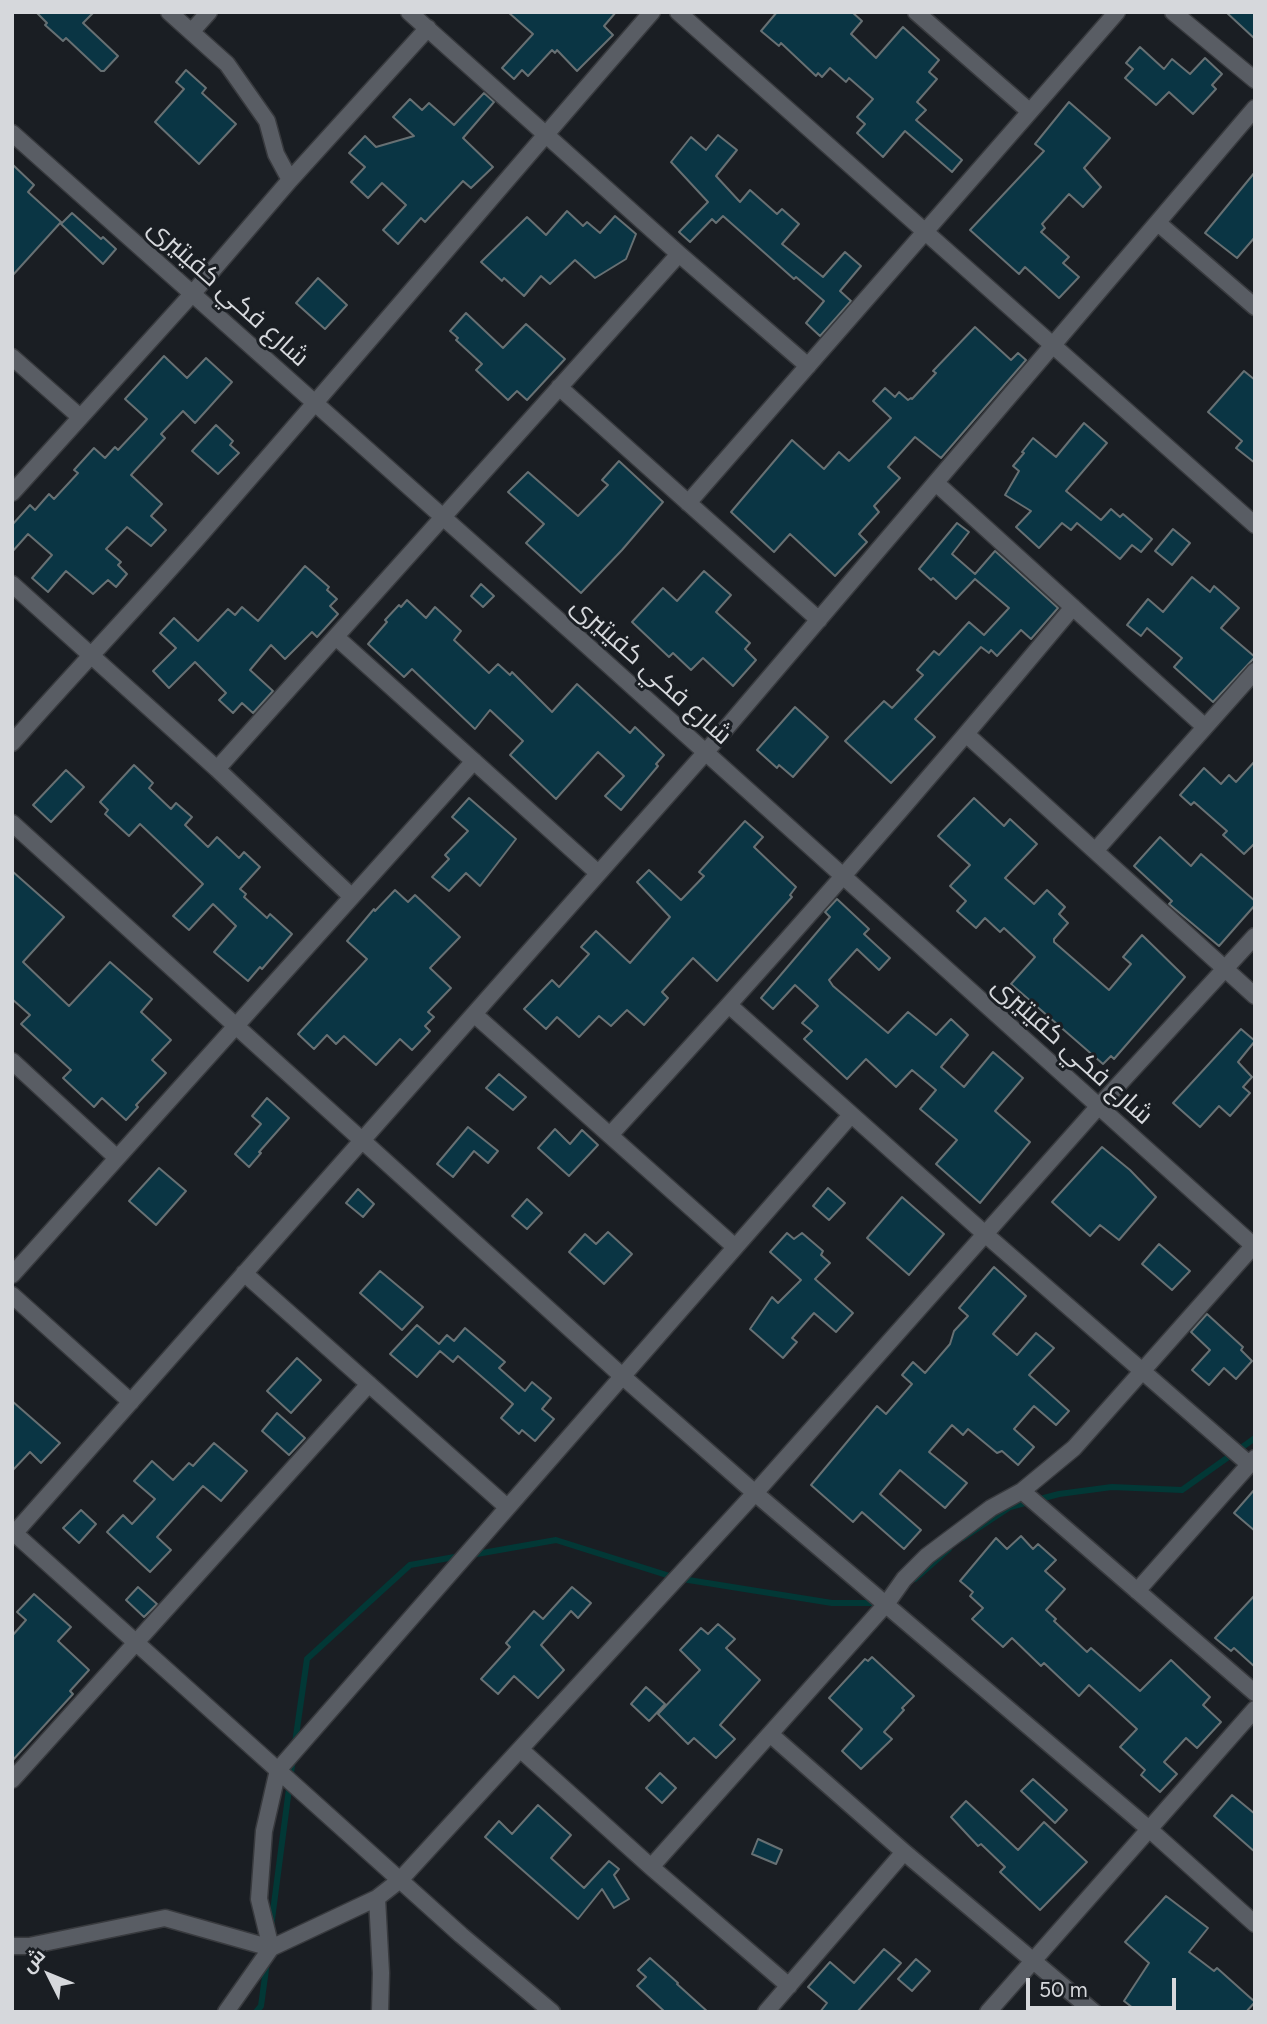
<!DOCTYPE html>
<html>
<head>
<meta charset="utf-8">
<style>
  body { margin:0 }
  #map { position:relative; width:1267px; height:2024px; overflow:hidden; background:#1a1e23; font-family:Figtree,Cairo,sans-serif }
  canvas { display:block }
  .frame { position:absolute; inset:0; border:14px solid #d6d8dc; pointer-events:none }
  .north { position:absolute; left:14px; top:1940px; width:70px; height:70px; -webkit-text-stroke:5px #1a1e23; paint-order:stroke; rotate:313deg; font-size:19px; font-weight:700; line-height:28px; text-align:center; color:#d6d8dc }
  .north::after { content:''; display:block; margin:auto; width:24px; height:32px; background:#d6d8dc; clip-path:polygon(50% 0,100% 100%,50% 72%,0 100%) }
  .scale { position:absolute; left:1026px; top:1978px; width:150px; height:32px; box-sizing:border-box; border:4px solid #d6d8dc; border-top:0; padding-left:9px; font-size:21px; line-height:24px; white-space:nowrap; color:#d6d8dc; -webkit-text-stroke:5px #1a1e23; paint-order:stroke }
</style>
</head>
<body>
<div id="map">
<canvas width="1267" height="2024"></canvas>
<div class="frame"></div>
<div class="north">ش</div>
<div class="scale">50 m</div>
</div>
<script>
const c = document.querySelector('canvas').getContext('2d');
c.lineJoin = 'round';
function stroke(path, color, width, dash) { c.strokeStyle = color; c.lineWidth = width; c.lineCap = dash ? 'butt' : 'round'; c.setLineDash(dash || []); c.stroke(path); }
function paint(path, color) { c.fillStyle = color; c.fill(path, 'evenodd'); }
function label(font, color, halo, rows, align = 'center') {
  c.font = font + ' Figtree,Cairo,sans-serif'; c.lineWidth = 6; c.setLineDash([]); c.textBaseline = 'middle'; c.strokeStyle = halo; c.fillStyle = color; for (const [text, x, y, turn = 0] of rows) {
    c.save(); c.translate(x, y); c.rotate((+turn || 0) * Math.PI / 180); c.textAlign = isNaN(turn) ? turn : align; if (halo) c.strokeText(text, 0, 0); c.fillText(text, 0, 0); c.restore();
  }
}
stroke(new Path2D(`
  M963 1538 1010 1507 1059 1494 1112 1487 1182 1490 1255 1438
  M471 1555 556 1540 676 1578 832 1603H878
  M915 1579 949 1549
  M295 1743 307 1659 410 1565 460 1556
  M271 1927 293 1758
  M256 2012 261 2006 267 1962`), '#023836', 6);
const building = new Path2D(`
  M36 12H94L83 23 118 56 104 71H101L66 38 63 41 45 25 47 23Z
  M508 12H616L604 26 613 35 577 71 557 50 555 53 552 50 528 76 522 70 514 79 502 68 533 34Z
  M777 12H852L862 21 851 34 876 58 903 27 939 60 929 72 937 79 917 102 926 110 916 120 962 160 952 172 905 131 883 157 857 133 865 124 857 117 873 99 849 78 846 82 830 68 822 77 818 73 816 76 781 43 779 46 761 31Z
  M1226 12H1255V39Z
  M1140 47 1164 69 1172 59 1190 74 1205 58 1222 74 1212 85 1216 89 1193 114 1169 92 1156 105 1125 78 1133 69 1126 63Z
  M186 70 206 88 202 93 236 124 199 164 155 122 184 89 176 82Z
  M484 93 494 102 463 138 493 167 471 188 463 181 425 222 421 218 398 244 383 230 406 205 382 183 368 198 351 182 365 167 349 153 365 136 376 147 414 136 393 117 410 99 422 110 429 103 454 125Z
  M1069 102 1110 138 1084 168 1101 187 1083 207 1069 194 1042 224 1045 228 1041 232 1069 257 1063 263 1079 277 1059 298 1025 267 1019 274 970 230 1044 151 1035 144Z
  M718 135 737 150 716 176 740 202 750 190 777 214 782 209 799 224 782 244 823 277 845 252 861 266 840 291 851 301 820 336 806 323 824 301 796 277 794 279 723 216 716 223 712 219 690 242 679 232 708 202 671 162 691 137 706 150Z
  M12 164 34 185 28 192 61 222 12 276Z
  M1255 172V237L1237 258 1205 233Z
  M567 211 583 226 587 222 600 233 615 216 636 234 626 259 595 278 575 260 550 284 541 276 524 296 504 278 502 281 481 262 527 217 546 235Z
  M72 213 101 239 103 237 116 249 103 264 61 224Z
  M318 278 347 305 325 329 296 303Z
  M466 313 503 348 526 324 565 359 527 400 517 391 508 400 476 370 482 364 456 340 458 338 450 331Z
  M975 327 1011 360 1018 353 1026 360 941 458 915 437 888 467 900 478 874 506 879 512 859 534 867 542 835 576 790 534 774 552 731 512 792 440 824 469 839 452 849 461 891 418 873 401 885 388 895 397 899 392 908 400 911 398 912 399 936 373 933 371Z
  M164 356 187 378 206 358 232 382 195 423 183 411 161 434 165 438 131 475 162 504 151 516 166 530 151 546 127 527 106 549 121 562 118 565 127 574 116 587 108 580 93 594 66 571 48 592 32 578 52 555 28 534 12 552V525L30 505 35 510 49 494 54 499 78 473 74 470 94 448 105 458 115 447 118 450 147 419 125 399Z
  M1244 371 1255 380V463L1236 448 1242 441 1208 412Z
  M1084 423 1107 443 1066 491 1101 520 1111 509 1120 517 1123 514 1152 539 1141 552 1132 545 1120 559 1077 523 1071 530 1062 523 1039 548 1016 527 1031 511 1005 495 1019 471 1013 466 1024 453 1022 452 1033 438 1056 457Z
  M216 425 233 441 230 445 239 453 218 474 192 451Z
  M619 461 663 502 622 550 581 593 526 543 544 524 508 492 528 472 578 516 608 485 602 480Z
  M957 523 969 532 952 554 975 574 995 551 1058 608 1031 639 1021 630 997 656 991 650 989 653 981 647 915 719 935 737 891 783 845 741 884 701 892 708 923 675 917 670 934 651 939 655 969 622 984 635 1009 608 975 579 956 599 933 578 931 580 919 569Z
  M1173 529 1190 543 1172 565 1155 551Z
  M305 566 329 587 327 590 337 599 330 606 338 614 317 637 312 632 285 659 271 645 250 670 273 691 253 713 242 703 233 713 219 700 226 693 195 662 169 688 153 671 176 648 160 633 174 618 198 641 228 609 235 615 242 607 258 621Z
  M704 571 731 595 716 612 750 643 745 649 756 660 733 686 703 658 691 670 673 653 669 657 632 622 663 588 677 601Z
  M1192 577 1210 592 1214 586 1239 608 1221 628 1255 657 1213 702 1174 667 1182 658 1147 628 1141 636 1127 625 1148 599 1163 612Z
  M481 584 494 596 483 607 471 596Z
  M407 600 426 618 435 607 461 631 454 640 489 673 498 664 510 675 512 672 552 712 577 684 630 733 635 727 664 755 656 764 658 766 621 810 605 796 624 776 598 752 556 799 510 755 523 741 490 710 475 729 412 669 404 677 368 644 387 622 385 620 399 605 401 607Z
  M795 707 828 737 793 777 779 765 777 768 757 750Z
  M1255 761V843L1244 854 1223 835 1227 831 1194 802 1191 805 1180 795 1204 768 1221 784 1229 775 1236 782Z
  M134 765 153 783 149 788 171 809 176 803 192 817 185 825 208 847 217 837 239 858 244 852 260 867 240 889 246 894 244 897 267 918 270 914 292 934 262 969 260 967 248 981 214 952 236 926 213 904 189 930 173 916 203 884 140 824 129 836 105 814 108 810 100 802Z
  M66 770 84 787 51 822 33 805Z
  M469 798 516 839 480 886 466 873 449 891 432 877 449 859 445 855 468 831 452 817Z
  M974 798 1004 826 1010 819 1037 844 1005 878 1034 904 1047 890 1065 907 1059 914 1068 923 1054 939V942L1109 990 1131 964 1123 957 1142 935 1185 977 1114 1059 1111 1056 1103 1064 1011 984 1035 957 1004 928 1000 932 985 918 976 928 957 911 966 901 950 886 970 865 938 836Z
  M745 821 763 837 754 847 796 887 790 895 792 897 717 981 693 958 662 992 668 998 644 1025 627 1010 611 1026 599 1016 579 1037 557 1017 546 1029 524 1009 552 980 559 987 589 954 581 947 596 931 630 963 670 917 637 882 649 870 681 900 704 876 699 872Z
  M1160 837 1191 866 1201 854 1255 901V905L1219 946 1169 904 1172 901 1134 866Z
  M12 871 64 917 23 962 69 1006 110 962 152 999 141 1012 171 1040 152 1060 166 1073 136 1105 138 1107 126 1120 102 1098 94 1107 63 1078 71 1070 21 1024 30 1015 12 999Z
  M395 890 408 902 415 895 460 937 430 968 451 988 428 1012 434 1017 425 1026 430 1031 412 1050 400 1039 376 1065 344 1036 336 1044 327 1035 314 1049 298 1034 367 959 347 941 374 909 375 911Z
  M837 899 869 929 864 934 890 958 879 970 857 949 829 980 833 986 888 1033 908 1012 936 1035 951 1019 968 1035 941 1067 964 1087 993 1052 1023 1078 995 1111 1030 1142 980 1203 936 1164 957 1140 920 1109 936 1090 912 1070 896 1087 866 1059 847 1079 804 1039 812 1031 802 1023 818 1006 795 985 773 1009 761 998 830 917 825 912Z
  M1241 1029 1255 1041 1238 1062 1252 1077 1243 1087 1250 1093 1230 1116 1219 1106 1200 1127 1173 1103Z
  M499 1074 526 1097 513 1110 486 1088Z
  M267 1098 289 1118 259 1152 261 1153 249 1167 235 1154 261 1124 252 1116Z
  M468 1127 498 1151 488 1163 474 1151 453 1177 437 1164Z
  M555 1129 570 1144 582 1130 598 1145 569 1176 538 1148Z
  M1102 1147 1130 1170 1156 1197 1119 1240 1100 1225 1090 1236 1052 1202Z
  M159 1168 186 1191 156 1225 129 1201Z
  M828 1188 845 1203 829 1220 813 1206Z
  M358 1189 374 1204 363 1217 346 1203Z
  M902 1197 944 1234 909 1275 867 1238Z
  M527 1199 542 1213 527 1229 512 1216Z
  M608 1232 632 1254 604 1284 569 1252 585 1234 596 1244Z
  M787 1233 794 1239 802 1233 823 1251 821 1255 830 1263 815 1279 853 1313 836 1332 814 1313 792 1338 797 1342 783 1358 750 1329 772 1297 778 1303 801 1280 770 1252Z
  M1159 1244 1190 1271 1172 1290 1142 1264Z
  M994 1267 1026 1296 993 1334 1017 1355 1036 1333 1054 1348 1029 1375 1069 1411 1056 1425 1034 1406 1014 1429 1034 1447 1018 1465 1002 1451 997 1453 968 1429 963 1435 952 1425 929 1452 967 1483 945 1508 900 1470 880 1494 921 1530 904 1549 862 1512 853 1522 811 1485 872 1412 877 1406 886 1414 912 1384 902 1375 913 1362 925 1373 950 1344 954 1331 968 1316 959 1308Z
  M380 1271 423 1307 402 1330 360 1293Z
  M1207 1314 1243 1347 1241 1350 1252 1361 1236 1379 1224 1368 1209 1385 1192 1370 1210 1350 1191 1332Z
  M417 1325 439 1344 447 1335 454 1341 465 1328 505 1362 499 1368 525 1391 532 1382 551 1398 542 1409 554 1419 535 1441 522 1430 519 1434 501 1418 513 1404 458 1356 453 1362 440 1351 417 1377 390 1354Z
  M297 1358 321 1380 291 1413 267 1391Z
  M12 1401 60 1443 41 1463 30 1452 12 1471Z
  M277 1413 305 1438 289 1455 262 1431Z
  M214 1443 247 1471 221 1501 203 1486 157 1537 171 1550 150 1572 107 1532 123 1515 132 1524 155 1499 134 1481 152 1461 173 1480 189 1463 193 1466Z
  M1255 1489V1531L1234 1513Z
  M81 1510 96 1524 79 1543 63 1528Z
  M1021 1536 1033 1549 1038 1544 1056 1560 1045 1571 1065 1589 1046 1610 1056 1619 1054 1621 1087 1652 1091 1648 1140 1691 1171 1660 1210 1697 1203 1705 1221 1722 1197 1748 1186 1738 1164 1762 1177 1774 1160 1792 1141 1775 1145 1770 1120 1747 1137 1729 1089 1685 1079 1696 1044 1663 1041 1666 1012 1638 1003 1647 972 1619 983 1608 970 1596 973 1592 960 1581 996 1538 1007 1549Z
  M138 1587 157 1604 144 1617 126 1600Z
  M572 1587 591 1603 578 1618 571 1611 541 1645 564 1670 538 1698 514 1676 498 1694 481 1679 510 1647 506 1643 534 1611 543 1619Z
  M34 1594 71 1627 58 1641 89 1670 70 1691 73 1694 12 1761V1636L26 1620 17 1612Z
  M1255 1595V1667L1234 1648 1231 1651 1215 1638Z
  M718 1624 735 1639 726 1648 760 1680 720 1725 735 1739 716 1758 694 1738 688 1744 658 1714 700 1670 680 1650 701 1628 708 1634Z
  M872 1657 914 1696 902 1708 904 1710 884 1732 892 1739 861 1769 842 1751 862 1729 829 1698 865 1659 868 1661Z
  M646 1687 665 1704 649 1721 631 1704Z
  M660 1773 676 1788 662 1803 646 1788Z
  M1033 1779 1067 1810 1055 1823 1021 1791Z
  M1232 1795 1255 1814V1852L1214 1816Z
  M966 1801 1018 1850 1044 1822 1087 1862 1040 1910 1000 1872 1005 1867 981 1844 978 1846 951 1817Z
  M538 1805 571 1835 551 1858 584 1888 609 1861 619 1869 614 1875 629 1899 614 1908 602 1889 578 1919 485 1837 499 1821 512 1834Z
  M758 1839 782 1850 776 1864 752 1854Z
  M1166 1896 1208 1928 1189 1952 1214 1971 1217 1968 1255 2002 1246 2012H1138L1124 2001 1149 1963 1125 1942Z
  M884 1949 901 1963 857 2012H820L827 2003 808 1987 830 1962 854 1983Z
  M650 1958 678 1983 677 1984 708 2012H665L637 1986 646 1977 638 1970Z
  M916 1959 930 1971 912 1991 898 1979Z`);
paint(building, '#0a3544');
stroke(building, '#677073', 2);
const minor = new Path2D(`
  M169 12 227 64 267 121 276 154 290 180
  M409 12 679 254 808 366
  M678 12 1255 525
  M916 12 1029 111
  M1173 12 1255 80
  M192 31 209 12
  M12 133 582 641 1255 1247
  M1158 223 1255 307
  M12 357 80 417
  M559 387 819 620
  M936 483 1205 727
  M12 493 193 293 290 180 428 28
  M688 503 1117 12
  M12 584 217 769 351 896
  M336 637 598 873
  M966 734 1255 996
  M12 743C76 670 144 600 208 526 357 356 503 183 652 12
  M217 769 679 254
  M12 823 621 1375 755 1493 1149 1829 1255 1924
  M1095 851 1255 671
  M730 1006 985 1234 1249 1464
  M474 1014 735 1247
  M12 1061 117 1158
  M610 1135C769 963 923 787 1073 607
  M244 1273 507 1507
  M12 1275 474 761
  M12 1295 131 1402
  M1022 1491 1255 1693
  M12 1531 461 1935 552 2012
  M12 1536 705 753 1255 108
  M1137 1591 1255 1458
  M770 1734 904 1852 1094 2012
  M520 1749 651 1867 789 1986
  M12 1780 369 1384
  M651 1867 887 1603 904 1579 927 1556 991 1508 1022 1491 1074 1448 1255 1244
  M377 1898 381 1973 380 2012
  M12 1946H29L165 1918 271 1948 377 1898 400 1880 755 1493 1098 1107 1255 936
  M226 2012 271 1948 259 1899 264 1831 278 1770 851 1115
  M766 2012 904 1852
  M988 2012 1255 1709`);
stroke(minor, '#383a3e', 19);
stroke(minor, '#595d64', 16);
label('26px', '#d6d8dc', '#1a1e23', [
  ["شارع فكي كفيتيرى",228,293,42],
  ["شارع فكي كفيتيرى",651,671,42],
  ["شارع فكي كفيتيرى",1072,1051,42]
]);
</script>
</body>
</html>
